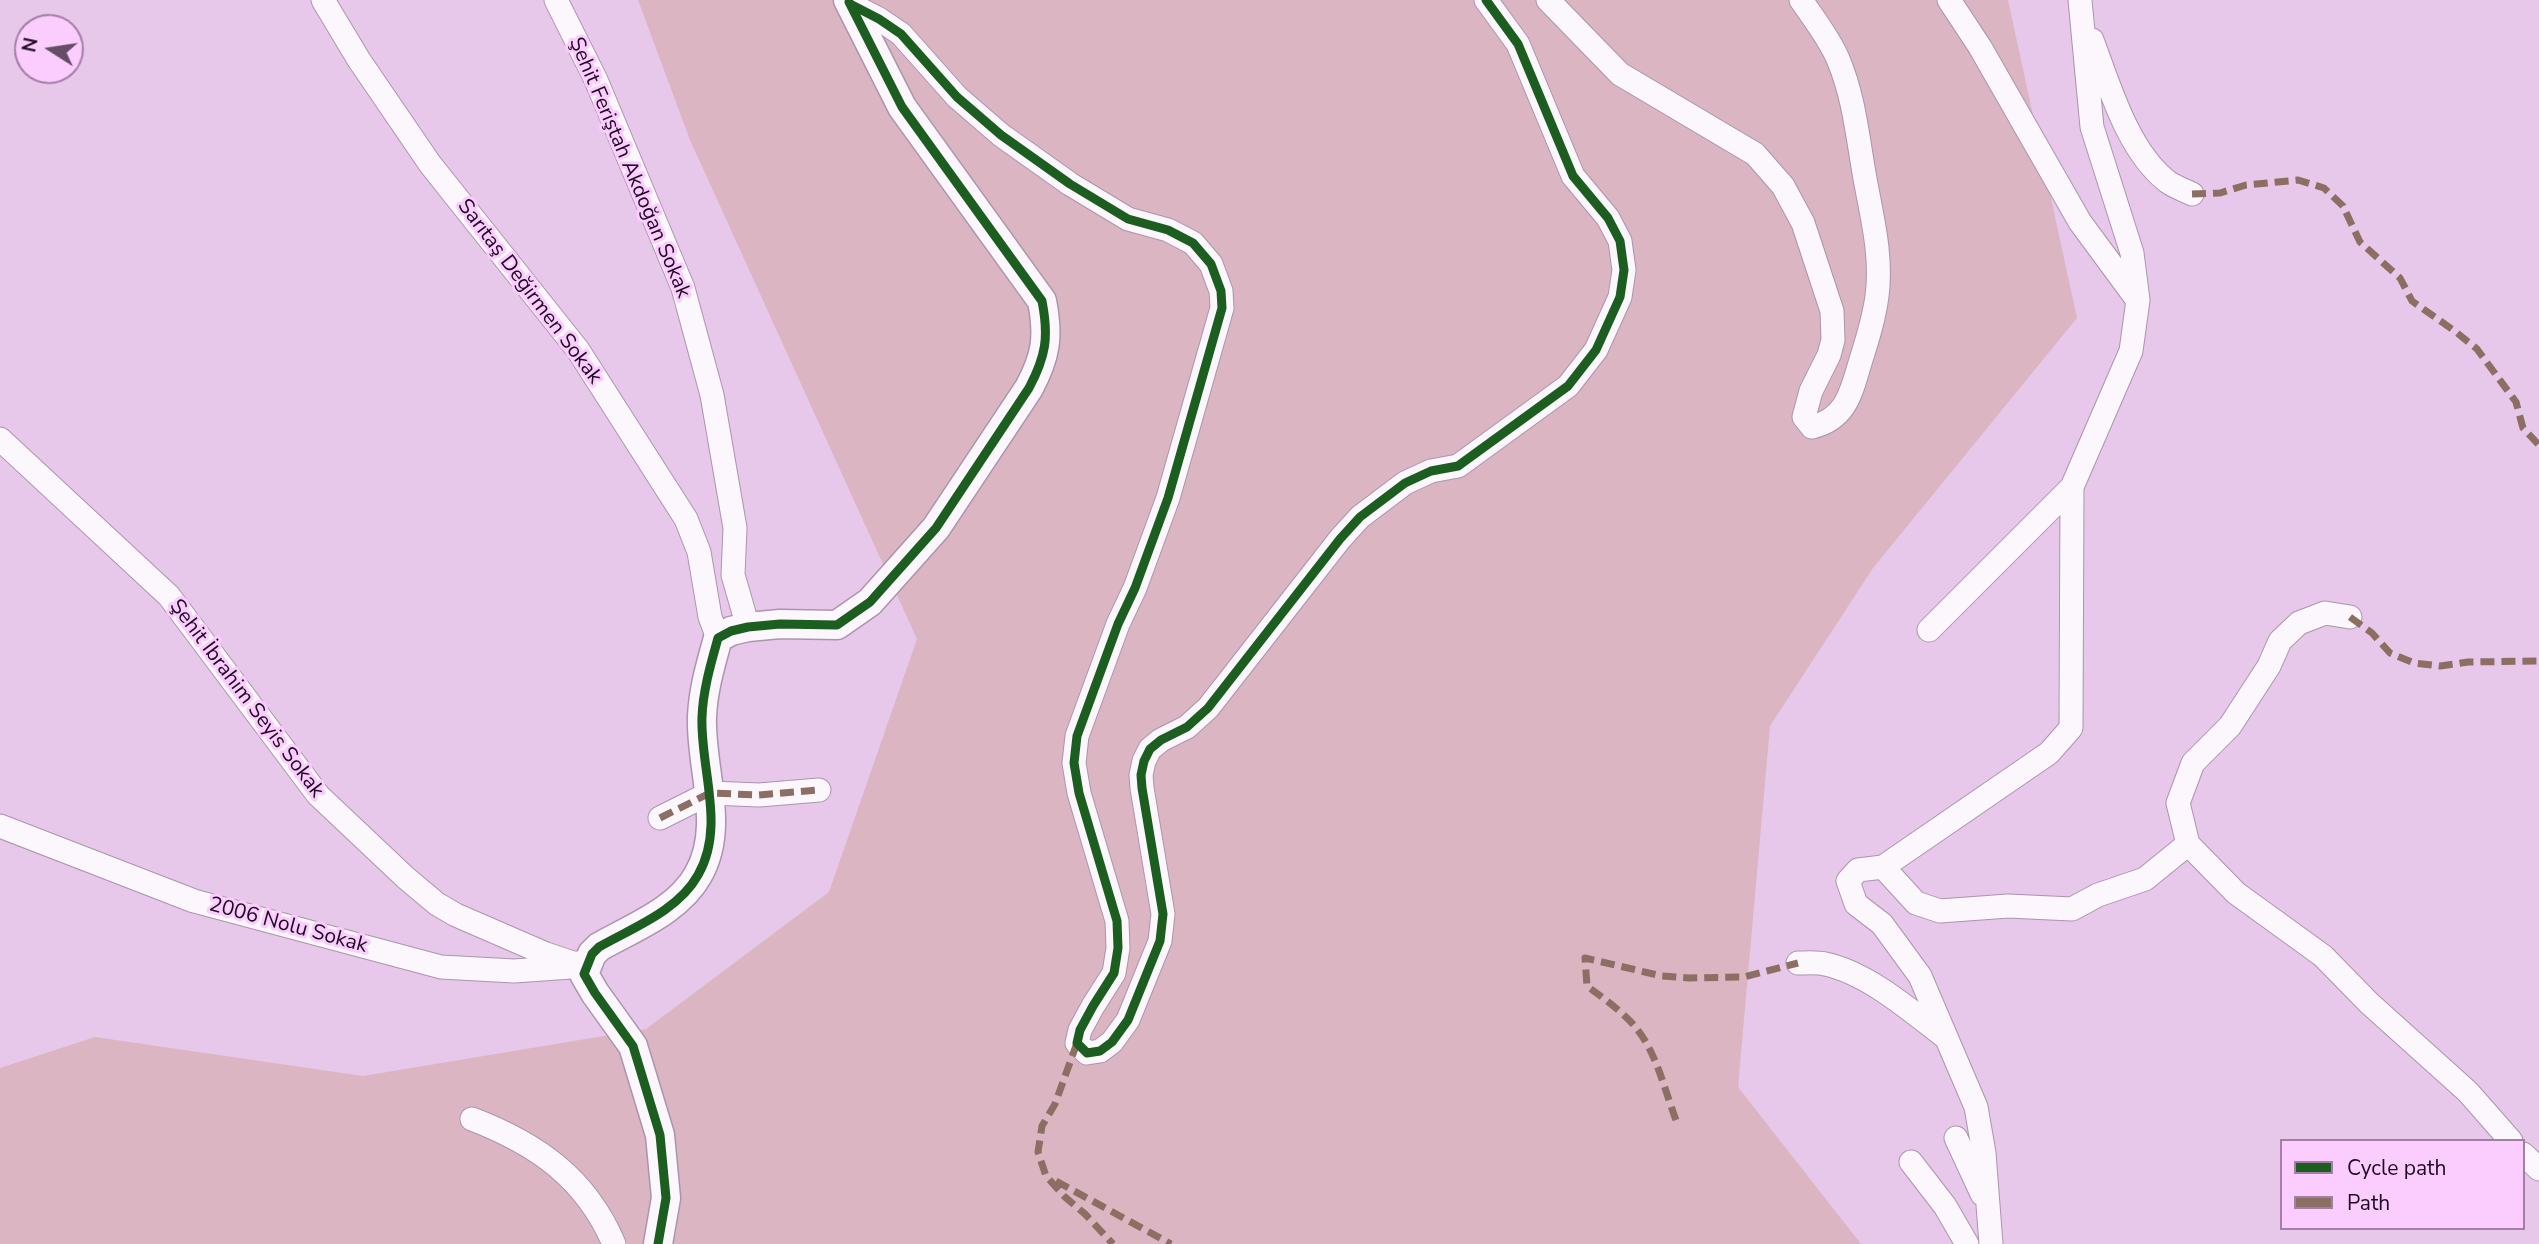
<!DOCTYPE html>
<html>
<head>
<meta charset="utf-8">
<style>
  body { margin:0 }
  #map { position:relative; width:2539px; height:1244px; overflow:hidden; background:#e7c8ea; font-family:"Nunito Sans",sans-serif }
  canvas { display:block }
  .legend { position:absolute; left:2280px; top:1139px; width:245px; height:91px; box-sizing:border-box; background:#fbccfe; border:2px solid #a37ea6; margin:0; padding:9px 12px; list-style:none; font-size:21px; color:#1f0a21 }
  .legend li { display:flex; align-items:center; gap:14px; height:35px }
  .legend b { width:35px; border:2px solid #a37ea6 }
  .north { position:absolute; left:14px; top:14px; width:70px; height:70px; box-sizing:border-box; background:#fbccfe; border:2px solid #a37ea6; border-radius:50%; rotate:282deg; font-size:19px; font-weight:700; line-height:28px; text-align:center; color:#1f0a21 }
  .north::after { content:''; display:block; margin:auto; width:24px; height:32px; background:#654c67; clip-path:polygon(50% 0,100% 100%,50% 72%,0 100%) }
</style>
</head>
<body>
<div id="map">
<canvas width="2539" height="1244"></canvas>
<ul class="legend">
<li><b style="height:9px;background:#1b5e20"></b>Cycle path</li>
<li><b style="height:9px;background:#8d6e63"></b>Path</li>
</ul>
<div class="north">N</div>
</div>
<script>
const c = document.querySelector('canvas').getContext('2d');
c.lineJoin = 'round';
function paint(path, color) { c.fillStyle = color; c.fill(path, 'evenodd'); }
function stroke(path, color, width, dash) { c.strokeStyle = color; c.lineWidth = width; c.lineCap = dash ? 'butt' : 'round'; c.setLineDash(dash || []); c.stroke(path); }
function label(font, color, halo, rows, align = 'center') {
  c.font = font + ' "Nunito Sans",sans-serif'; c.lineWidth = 6; c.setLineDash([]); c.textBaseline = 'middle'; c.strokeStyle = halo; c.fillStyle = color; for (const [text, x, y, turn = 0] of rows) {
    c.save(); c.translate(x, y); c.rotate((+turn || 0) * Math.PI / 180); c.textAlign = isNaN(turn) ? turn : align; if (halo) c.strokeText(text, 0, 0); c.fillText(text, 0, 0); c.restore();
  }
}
paint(new Path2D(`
  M638 0H2008L2077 318 1873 568 1770 726 1738 1087 1861 1244H0V1068L95 1037 363 1076 646 1029 829 892 917 639 690 140Z`), '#dcb5c2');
const minor = new Path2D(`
  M323 0 359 60 430 164 578 350 686 519 699 552 710 617 718 638
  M556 0 596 80 683 288 712 395 735 528 733 575 748 627
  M1548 0 1620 74 1755 154 1783 186 1803 223 1832 311 1833 340 1829 355 1811 391 1804 417 1812 427C1846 419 1851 393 1860 363 1867 341 1874 319 1877 296 1882 258 1873 221 1866 184 1858 142 1855 99 1838 59 1829 38 1814 19 1801 0
  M1949 0 1980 47 2080 222 2136 298
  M850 4 879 19 901 34 957 97 1001 135 1070 184 1128 219 1168 230 1193 243 1211 264 1221 291 1222 308 1168 498 1135 588 1118 624 1077 736 1074 763 1079 793 1117 921 1118 948 1114 973 1093 1006 1080 1030 1077 1043 1087 1053 1100 1051 1112 1042 1128 1020 1160 941 1163 914 1142 788 1141 775 1144 761 1150 749 1161 740 1187 727 1208 708 1340 539 1360 517 1405 483 1431 471 1458 466 1568 386 1596 350 1620 297 1624 270 1620 241 1608 218 1573 176 1518 44 1486 0
  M2092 40C2109 85 2128 152 2168 182 2175 187 2184 190 2192 194
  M0 439 169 596 318 795 406 878 437 904 456 915 546 954 573 963H587
  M1929 630 2072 487 2131 351 2138 300 2132 253 2092 127 2080 0
  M660 818 710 793 759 795 819 790
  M0 826 194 901 441 967 514 971 571 967
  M2188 844 2236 893 2323 956 2369 1003 2468 1092 2511 1141
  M1883 867 1916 903 1940 911 2008 906 2072 909 2098 895 2145 879 2188 844 2178 803 2193 763 2230 726 2269 666 2280 641 2299 623 2325 613 2350 617
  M1798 963C1806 963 1817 962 1825 964 1868 973 1911 1011 1945 1037
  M472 1119C537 1144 586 1178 614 1244
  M1956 1138 1982 1194
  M2523 1154 2539 1169
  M1911 1162 1945 1206 1967 1244
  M1991 1244 1984 1153 1976 1107 1920 976 1882 924 1856 904 1848 881 1858 870 1883 867 2049 753 2071 728 2072 487`);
const tertiary = new Path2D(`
  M658 1244 666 1198 660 1135 633 1046 595 993 584 974 592 954 599 947C632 928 678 911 698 875 726 827 700 768 702 717 703 690 711 663 718 638L731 631 748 627 780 624 837 625 870 602 936 528 1029 388C1046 356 1049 337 1042 301L902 107 848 0`);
stroke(minor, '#ac94ae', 25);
stroke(tertiary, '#ac94ae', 31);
stroke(minor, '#fbf7fc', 23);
stroke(tertiary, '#fbf7fc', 28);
stroke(new Path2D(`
  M2192 194 2220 193 2246 185 2298 180 2324 188 2343 206 2360 242 2400 278 2412 301 2456 332 2477 349 2516 402 2523 428 2539 445
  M2350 617 2372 633 2390 653 2414 663 2440 666 2468 662 2539 661
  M660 818 710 793 759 795 819 790
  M1077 1043 1055 1104 1042 1126 1038 1152 1046 1176 1065 1197 1085 1214 1113 1244
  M1676 1120C1663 1086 1656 1048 1630 1021 1617 1008 1602 997 1587 986L1585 958 1662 976 1689 978 1744 977 1798 963
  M1056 1181 1171 1244`), '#8d6e63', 7, [14, 7]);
stroke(new Path2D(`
  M850 4 879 19 901 34 957 97 1001 135 1070 184 1128 219 1168 230 1193 243 1211 264 1221 291 1222 308 1168 498 1135 588 1118 624 1077 736 1074 763 1079 793 1117 921 1118 948 1114 973 1093 1006 1080 1030 1077 1043 1087 1053 1100 1051 1112 1042 1128 1020 1160 941 1163 914 1142 788 1141 775 1144 761 1150 749 1161 740 1187 727 1208 708 1340 539 1360 517 1405 483 1431 471 1458 466 1568 386 1596 350 1620 297 1624 270 1620 241 1608 218 1573 176 1518 44 1486 0
  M658 1244 666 1198 660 1135 633 1046 595 993 584 974 592 954 599 947C632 928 678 911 698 875 726 827 700 768 702 717 703 690 711 663 718 638L731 631 748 627 780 624 837 625 870 602 936 528 1029 388C1046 356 1049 337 1042 301L902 107 849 2`), '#1b5e20', 9);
label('21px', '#1f0a21', '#fbccfe', [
  ["Şehit Feriştah Akdoğan Sokak",629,168,67],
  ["Sarıtaş Değirmen Sokak",529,292,53],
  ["Şehit İbrahim Seyis Sokak",246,699,53],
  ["2006 Nolu Sokak",288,926,15]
]);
</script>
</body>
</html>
